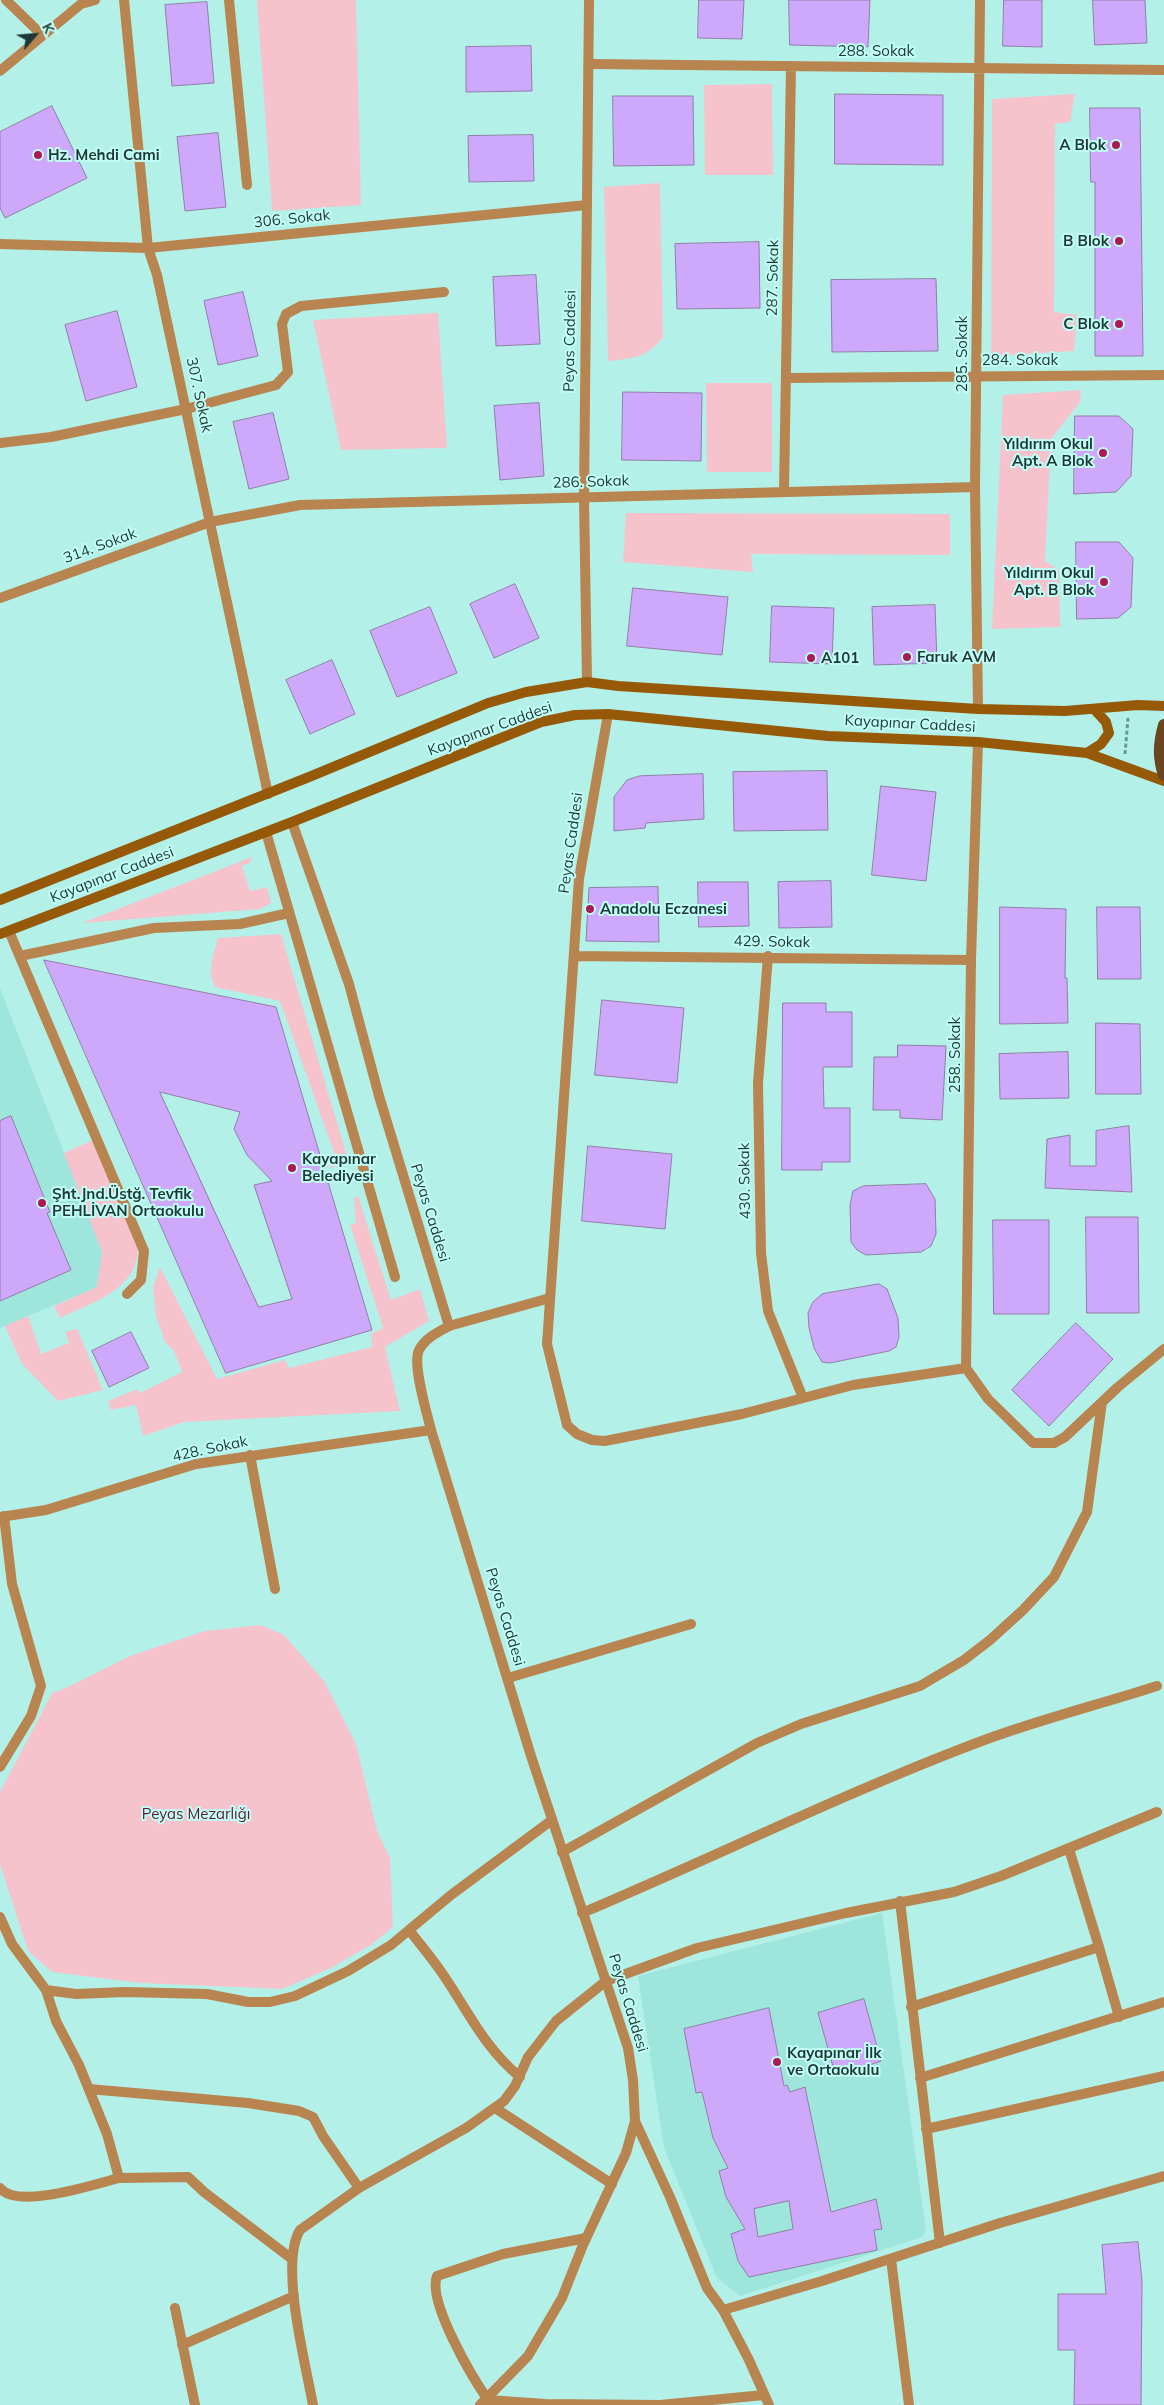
<!DOCTYPE html>
<html>
<head>
<meta charset="utf-8">
<style>
  body { margin:0 }
  #map { position:relative; width:1164px; height:2405px; overflow:hidden; background:#b3f1e8; font-family:Mulish,sans-serif }
  canvas { display:block }
  .north { position:absolute; left:10px; top:10px; width:50px; height:50px; -webkit-text-stroke:4px #c0fef5; paint-order:stroke; rotate:63deg; font-size:14px; font-weight:700; line-height:20px; text-align:center; color:#1f3835 }
  .north::after { content:''; display:block; margin:auto; width:18px; height:22px; background:#1f3835; clip-path:polygon(50% 0,100% 100%,50% 72%,0 100%) }
</style>
</head>
<body>
<div id="map">
<canvas width="1164" height="2405"></canvas>
<div class="north">K</div>
</div>
<script>
const c = document.querySelector('canvas').getContext('2d');
c.lineJoin = 'round';
function paint(path, color) { c.fillStyle = color; c.fill(path, 'evenodd'); }
function stroke(path, color, width, dash) { c.strokeStyle = color; c.lineWidth = width; c.lineCap = dash ? 'butt' : 'round'; c.setLineDash(dash || []); c.stroke(path); }
function label(font, color, halo, rows, align = 'center') {
  c.font = font + ' Mulish,sans-serif'; c.lineWidth = 4; c.setLineDash([]); c.textBaseline = 'middle'; c.strokeStyle = halo; c.fillStyle = color; for (const [text, x, y, turn = 0] of rows) {
    c.save(); c.translate(x, y); c.rotate((+turn || 0) * Math.PI / 180); c.textAlign = isNaN(turn) ? turn : align; if (halo) c.strokeText(text, 0, 0); c.fillText(text, 0, 0); c.restore();
  }
}
paint(new Path2D(`
  M0 988 103 1252 97 1287 0 1328Z
  M882 1913 926 2231 922 2237 740 2296 717 2278 664 2148 638 1976Z`), '#9ee5dc');
paint(new Path2D(`
  M257 0H356L361 205 272 211Z
  M772 84 773 175H705L704 85Z
  M1075 94 1070 122 1055 124 1054 312 1077 315 1074 351 991 356 992 99Z
  M660 183 663 337C648 358 631 359 608 361L604 187Z
  M438 313 447 448 341 450 313 320Z
  M706 383H772V472H707Z
  M1081 390 1080 402 1051 439 1045 561 1059 570 1060 627 992 629 1003 395Z
  M626 513 950 514V555L751 554 753 572 623 562Z
  M252 857 250 863 242 866 250 891 267 887 271 903 260 909 82 923Z
  M281 934 349 1163 330 1168 328 1162 335 1155 280 1001 215 987C207 971 213 955 218 938Z
  M93 1140 138 1249C137 1290 91 1303 60 1318L54 1306 97 1287 102 1252 64 1153Z
  M358 1196 391 1300 420 1289 429 1321 385 1347 400 1411 184 1422 143 1436 136 1405 111 1410 108 1401 137 1389 140 1393 182 1372 174 1351 165 1342 156 1316 153 1287 160 1267 217 1379 285 1360 289 1368 372 1347 371 1334 383 1328 350 1225 356 1223 354 1198Z
  M28 1316 41 1354 69 1343 65 1332 77 1329 103 1390 58 1401 22 1364 5 1326Z
  M260 1625 284 1635 324 1681 356 1744 377 1831 390 1858 393 1927 371 1945 331 1968 282 1989 141 1983 52 1972 28 1951 0 1864V1792L52 1693 68 1687 130 1656 205 1631Z`), '#f6c3cd');
const building = new Path2D(`
  M699 0H744L742 39 698 38Z
  M789 0H870L868 47 790 45Z
  M1004 0H1042V47L1003 46Z
  M1093 0H1145L1147 43 1095 45Z
  M207 2 214 83 172 86 165 5Z
  M531 46 532 91 466 92V47Z
  M835 94 943 95V165L835 164Z
  M613 96H693L694 165 614 166Z
  M52 106 87 178 5 218 0 208V132Z
  M1090 108H1140L1143 356H1095V182H1091Z
  M218 133 226 207 185 211 177 137Z
  M533 135 534 181 469 182 468 136Z
  M759 242 760 308 677 309 675 244Z
  M536 275 540 344 496 346 493 277Z
  M936 279 938 351 832 352 831 280Z
  M243 292 258 356 218 365 204 301Z
  M117 311 137 387 86 401 65 325Z
  M623 392 702 393 701 461 622 460Z
  M539 403 544 476 500 480 494 406Z
  M273 413 289 479 249 489 233 422Z
  M1075 416H1119L1133 429 1131 476 1116 492 1074 494Z
  M1076 542H1119L1133 558 1131 607 1118 618 1077 619Z
  M515 584 539 638 494 658 470 604Z
  M633 588 728 597 722 655 627 646Z
  M935 605 937 663 874 665 872 607Z
  M772 606 834 608 832 664 770 662Z
  M430 607 457 673 397 697 370 631Z
  M332 660 355 714 310 734 286 680Z
  M827 771 828 830 734 831 733 772Z
  M703 774 704 819 646 823 645 828 614 831V797L627 780 639 776Z
  M881 786 936 792 926 881 872 875Z
  M831 881 832 927 779 928 778 882Z
  M698 882H748L749 926 699 927Z
  M658 887 659 942 586 941 589 888Z
  M1000 907 1066 909 1065 978H1067L1068 1023 1000 1024Z
  M1097 907H1140L1141 979H1098Z
  M44 960 276 1007 372 1330 226 1373ZM160 1092 240 1112 234 1129 247 1155 272 1181 254 1185 292 1299 259 1307Z
  M602 1000 684 1008 677 1083 595 1075Z
  M783 1003H826V1012H852V1067H823L824 1108H850V1162H822V1170H782Z
  M1096 1023 1140 1024 1141 1094H1096Z
  M898 1045 946 1046 942 1120 900 1118V1110H873L874 1057H897Z
  M1068 1052 1069 1098 1000 1099 999 1054Z
  M11 1116 50 1212 47 1213 71 1270 0 1301V1121Z
  M1129 1126 1132 1192 1045 1188 1047 1139 1070 1135V1166H1096V1131Z
  M588 1146 672 1154 665 1229 582 1221Z
  M926 1184 935 1199 936 1234 931 1246 921 1252 866 1255 857 1250 851 1242 850 1205 853 1191 863 1186Z
  M1086 1217H1138L1139 1313H1087Z
  M993 1220H1049V1314H994Z
  M879 1284 887 1289 898 1318 899 1337 896 1347 889 1351 830 1363 822 1362 814 1348 809 1328 808 1313 813 1302 822 1294Z
  M1076 1323 1113 1359 1049 1426 1012 1390Z
  M131 1332 149 1368 109 1387 92 1351Z
  M864 1999 881 2061 836 2077 818 2013Z
  M769 2008 784 2086 787 2085 790 2092 805 2087 831 2212 876 2199 882 2229 874 2230 877 2250 749 2277 738 2261 731 2234 745 2229 726 2197 719 2171 728 2168 713 2138 702 2092 696 2093 684 2029ZM789 2201 793 2229 758 2237 754 2209Z
  M1138 2242 1142 2280 1141 2405H1074L1075 2350H1058V2294H1106L1102 2245Z`);
paint(building, '#cea8fa');
stroke(building, '#917ea7', 1);
stroke(new Path2D(`
  M1125 754 1128 718`), '#6c9892', 3, [4, 2.5]);
stroke(new Path2D(`
  M229 0 247 185
  M186 409 276 385 288 372 282 324 286 314 301 306 444 292
  M266 832 395 1277
  M9 931 144 1251 141 1280 127 1294
  M20 956 154 928 240 924 289 913`), '#b8844f', 10);
stroke(new Path2D(`
  M6 0 42 35
  M589 64 1164 70
  M0 71 81 4 95 0
  M0 244 148 248 587 205
  M786 378 1164 375
  M0 443 51 437 186 409
  M784 491 791 66
  M0 598 210 522 300 505 975 487
  M978 709 975 487 980 0
  M608 714 579 879 547 1344 567 1425 577 1434 592 1440 605 1441 742 1414 853 1385 966 1368 988 1399 1033 1443H1054L1065 1437 1118 1387 1164 1349
  M574 956 971 960
  M768 956 758 1083 761 1253 768 1311 803 1398
  M449 1326 550 1298
  M966 1368 971 960 978 742
  M250 1455 275 1589
  M0 1517 46 1510 196 1464 431 1430
  M508 1678 691 1624
  M0 1767 31 1716 41 1686 12 1584 4 1516
  M562 1852 757 1743 801 1724 920 1686 964 1660 990 1640 1023 1610 1054 1577 1087 1512 1102 1402
  M900 1901 940 2243
  M582 1913C715 1857 844 1793 979 1742 1037 1720 1098 1705 1157 1686
  M0 1917 12 1944 46 1990 76 1994 125 1992 207 1994 248 2002H270L295 1996 348 1971 391 1945 451 1895 552 1820
  M409 1930C420 1944 432 1958 442 1973 467 2009 485 2049 520 2077
  M1099 1947 1119 2017
  M46 1990 56 2021 79 2065 107 2134 119 2178 188 2177 204 2192 292 2259
  M911 2007 1099 1947 1069 1849
  M920 2078 1164 2002
  M89 2089 248 2103 299 2111 313 2117 323 2136 359 2188
  M495 2108 612 2184
  M635 2121 670 2197 707 2288 723 2310 749 2360 769 2405
  M926 2129 1164 2076
  M0 2188C17 2210 95 2184 119 2178
  M586 2238 503 2254 437 2276C427 2301 472 2377 488 2400L545 2404 660 2405 764 2395
  M891 2259 909 2405
  M175 2308 195 2405
  M723 2310 822 2281 1000 2223 1164 2176
  M182 2345 294 2296
  M313 2405C306 2365 279 2264 300 2230L359 2188 466 2128 504 2101 515 2086 528 2057 556 2021 606 1981 697 1948 846 1913 954 1892 1001 1876 1157 1812`), '#b8844f', 10);
stroke(new Path2D(`
  M124 0 148 248 157 275 268 794
  M587 682 584 498 589 0
  M292 822 349 984 379 1096 449 1326C438 1332 425 1338 419 1350 412 1365 427 1413 431 1430L531 1756 628 2048 633 2080 635 2121 626 2153 583 2245 562 2298 528 2356 480 2405`), '#b8844f', 10);
stroke(new Path2D(`
  M1087 753 1101 744 1109 733 1106 722 1094 709
  M0 900 309 777 488 703 526 692 587 682 618 686 978 709 1065 711 1138 705 1164 706
  M0 934 292 822 541 722 575 715 608 714 828 736 978 742 1087 753 1164 781`), '#955907', 10);
stroke(new Path2D(`
  M1164 725C1159 743 1158 757 1164 775`), '#694520', 12);
for (const [x, y, r, color] of [
  [1116,145,5,"#ab1a52"],
  [38,155,5,"#ab1a52"],
  [1119,241,5,"#ab1a52"],
  [1119,324,5,"#ab1a52"],
  [1103,453,5,"#ab1a52"],
  [1104,582,5,"#ab1a52"],
  [907,657,5,"#ab1a52"],
  [811,658,5,"#ab1a52"],
  [590,909,5,"#ab1a52"],
  [292,1168,5,"#ab1a52"],
  [42,1203,5,"#ab1a52"],
  [777,2062,5,"#ab1a52"]
]) { const dot = new Path2D(); dot.arc(x, y, r, 0, 2 * Math.PI); c.fillStyle = color; c.fill(dot); stroke(dot, '#c0fef5', 2); }
label('15px', '#1f3835', '#c0fef5', [
  ["288. Sokak",876,51],
  ["306. Sokak",292,219,-6],
  ["287. Sokak",773,278,-89],
  ["Peyas Caddesi",570,341,-89],
  ["285. Sokak",962,354,-90],
  ["284. Sokak",1020,360],
  ["307. Sokak",199,395,78],
  ["286. Sokak",591,482,-2],
  ["314. Sokak",100,546,-20],
  ["Kayapınar Caddesi",910,724,3],
  ["Kayapınar Caddesi",490,729,-20],
  ["Peyas Caddesi",571,843,-82],
  ["Kayapınar Caddesi",112,875,-21],
  ["429. Sokak",772,942,1],
  ["258. Sokak",955,1055,-90],
  ["430. Sokak",745,1181,-91],
  ["Peyas Caddesi",430,1213,73],
  ["428. Sokak",210,1449,-12],
  ["Peyas Caddesi",505,1617,73],
  ["Peyas Caddesi",628,2003,73]
]);
label('bold 15px', '#1f3835', '#c0fef5', [
  ["A Blok",1106,145,"right"],
  ["Hz. Mehdi Cami",48,155],
  ["B Blok",1109,241,"right"],
  ["C Blok",1109,324,"right"],
  ["Yıldırım Okul",1093,444,"right"],
  ["Apt. A Blok",1093,461,"right"],
  ["Yıldırım Okul",1094,573,"right"],
  ["Apt. B Blok",1094,590,"right"],
  ["Faruk AVM",917,657],
  ["A101",821,658],
  ["Anadolu Eczanesi",600,909],
  ["Kayapınar",302,1159],
  ["Belediyesi",302,1176],
  ["Şht.Jnd.Üstğ. Tevfik",52,1194],
  ["PEHLİVAN Ortaokulu",52,1211],
  ["Kayapınar İlk",787,2053],
  ["ve Ortaokulu",787,2070]
], 'left');
label('15px', '#631831', '#c0fef5', [
  ["Peyas Mezarlığı",196,1814]
]);
</script>
</body>
</html>
